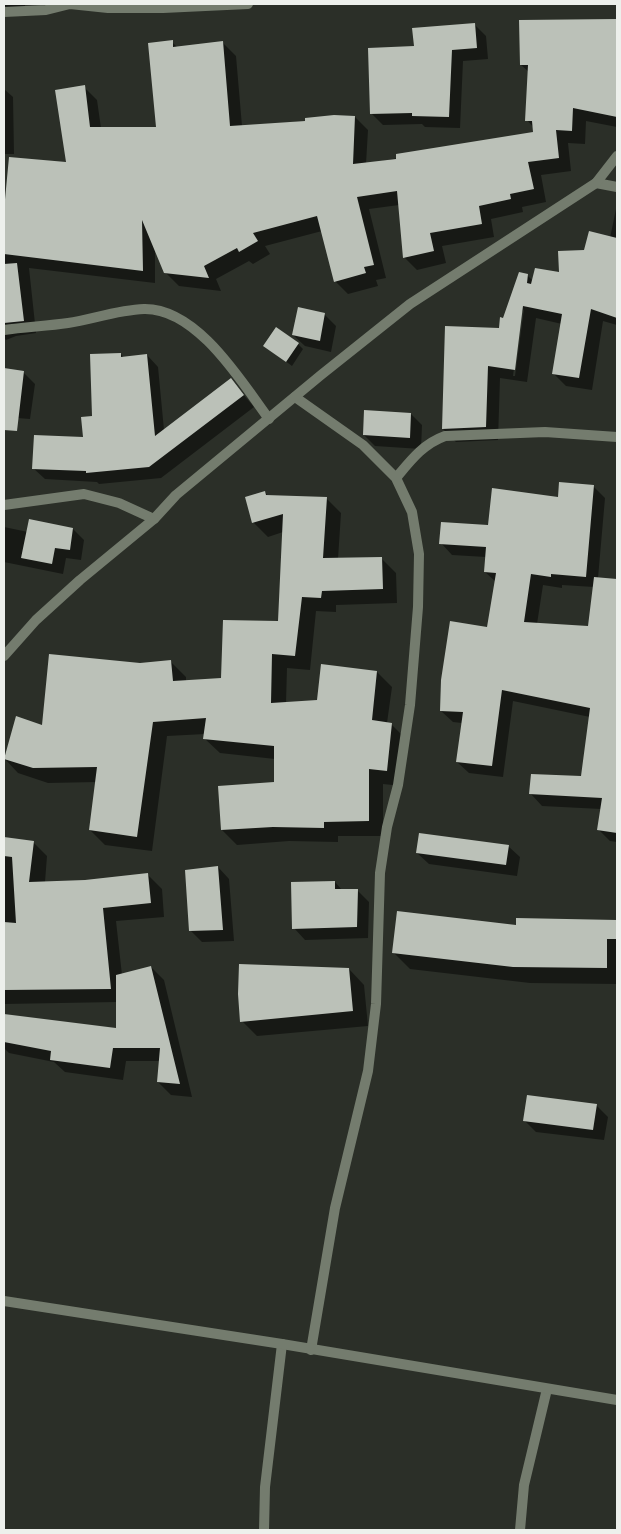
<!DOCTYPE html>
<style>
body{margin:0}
#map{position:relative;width:621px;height:1534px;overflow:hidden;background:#2b2f28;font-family:"Noto Sans",sans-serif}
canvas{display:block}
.frame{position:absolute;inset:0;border:5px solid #edf0ec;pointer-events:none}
</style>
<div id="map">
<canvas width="621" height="1534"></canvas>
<div class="frame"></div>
</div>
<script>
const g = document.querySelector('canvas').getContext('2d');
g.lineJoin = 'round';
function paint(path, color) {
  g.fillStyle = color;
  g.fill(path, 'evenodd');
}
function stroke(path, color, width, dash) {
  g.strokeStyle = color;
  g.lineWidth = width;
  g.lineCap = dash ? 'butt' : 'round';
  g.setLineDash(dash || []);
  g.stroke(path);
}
paint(new Path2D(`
 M 4,4 L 25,4 L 25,9 L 4,8 Z
 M 617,20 L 617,127 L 586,121 L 585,144 L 568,143 L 571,171 L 541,175 L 546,202 L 522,207 L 523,212 L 491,219 L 494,237 L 442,246 L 446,263 L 417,270 L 404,257 L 399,205 L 369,209 L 386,278 L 376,280 L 378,286 L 348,294 L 335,281 L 322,231 L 265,246 L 270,254 L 253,264 L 249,261 L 216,279 L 221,291 L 179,286 L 165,272 L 155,247 L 155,283 L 29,268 L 36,333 L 16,336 L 6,340 L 4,338 L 4,240 L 10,159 L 68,163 L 84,87 L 97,100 L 101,128 L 158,128 L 172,42 L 178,48 L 223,43 L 236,56 L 242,126 L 355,117 L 368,130 L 366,164 L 534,133 L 534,128 L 527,120 L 529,72 L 521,65 L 521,22 Z
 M 474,24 L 486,36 L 488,59 L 463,61 L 460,128 L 425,127 L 422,124 L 383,125 L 371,113 L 415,47 Z
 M 4,89 L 13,97 L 14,154 L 4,154 Z
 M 616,209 L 617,325 L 603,321 L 592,390 L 566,386 L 553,373 L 562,324 L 536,318 L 527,382 L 500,378 L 498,440 L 456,442 L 443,429 L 500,329 L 527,275 L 533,281 L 560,274 L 585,252 L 610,238 ZM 524,309 L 515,376 L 513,376 L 521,314 Z
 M 299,309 L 325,315 L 336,326 L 331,352 L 305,346 L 293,335 Z
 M 298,344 L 303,349 L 292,366 L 264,345 Z
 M 121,354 L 124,358 L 147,355 L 158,367 L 164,430 L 231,380 L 254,407 L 161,478 L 99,484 L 97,482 L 45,479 L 33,468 L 84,438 Z
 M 4,370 L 23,372 L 35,384 L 30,419 L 4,417 Z
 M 411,414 L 422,425 L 421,449 L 375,446 L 364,435 Z
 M 593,486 L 605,498 L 598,578 L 617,581 L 617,842 L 610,841 L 599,830 L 601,809 L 542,806 L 531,794 L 582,777 L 590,717 L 513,701 L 503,777 L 469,773 L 457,762 L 462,723 L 453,722 L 441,711 L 488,628 L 496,582 L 485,572 L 486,557 L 452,555 L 441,543 ZM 543,585 L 562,588 L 562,585 L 594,587 L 589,628 L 537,624 Z
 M 265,492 L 268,496 L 326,498 L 341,513 L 338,559 L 381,558 L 396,573 L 397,603 L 336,605 L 336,612 L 316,611 L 310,670 L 287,668 L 286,703 L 318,701 L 377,672 L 392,687 L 387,723 L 391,724 L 406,739 L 402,786 L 383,784 L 383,836 L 338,836 L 338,842 L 289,841 L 237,845 L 222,830 L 275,783 L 275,759 L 220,753 L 205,739 L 205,734 L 167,736 L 152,851 L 105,845 L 90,830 L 97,782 L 48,783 L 18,773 L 4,758 L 17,718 L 43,726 L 140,664 L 171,662 L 186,677 L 186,681 L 223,679 L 280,622 L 283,532 L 268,537 L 253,522 Z
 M 4,527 L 28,532 L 73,529 L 84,540 L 81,560 L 66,558 L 63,574 L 4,562 Z
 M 4,839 L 33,842 L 47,856 L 45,882 L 86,881 L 148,875 L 162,889 L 164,917 L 116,921 L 122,975 L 151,967 L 164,980 L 192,1097 L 171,1095 L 158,1082 L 160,1061 L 126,1061 L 123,1080 L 65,1072 L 54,1062 L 9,1053 L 4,1048 L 4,1016 L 118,1030 L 117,1002 L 4,1004 Z
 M 508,846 L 520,857 L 517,876 L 429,864 L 417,853 Z
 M 218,867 L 229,879 L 234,941 L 202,942 L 190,930 Z
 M 335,882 L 342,890 L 358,891 L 369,902 L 368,938 L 305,940 L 294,928 Z
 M 518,919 L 617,921 L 617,984 L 530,983 L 410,969 L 393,952 L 518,926 Z
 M 349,969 L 364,985 L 368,1026 L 257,1036 L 242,1021 Z
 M 596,1105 L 608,1117 L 604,1140 L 536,1132 L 524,1120 Z`), '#0007');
paint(new Path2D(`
 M 617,19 L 617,117 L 573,108 L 572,131 L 556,130 L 559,158 L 528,162 L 534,189 L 510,194 L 511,199 L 479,206 L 482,224 L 430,233 L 434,251 L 403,258 L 397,191 L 357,197 L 374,265 L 364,267 L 366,273 L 334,282 L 317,216 L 253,233 L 258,241 L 239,252 L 237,248 L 204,266 L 209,278 L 164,273 L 142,220 L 143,271 L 4,254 L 4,210 L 9,157 L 66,162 L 55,90 L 85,85 L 90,127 L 156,127 L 148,43 L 173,40 L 173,47 L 223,41 L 230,126 L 305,121 L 305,118 L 334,115 L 355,116 L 353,164 L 396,159 L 396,154 L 533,132 L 532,121 L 525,121 L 528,65 L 520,65 L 519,20 Z
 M 475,23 L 477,48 L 452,50 L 449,117 L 412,116 L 412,113 L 370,114 L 368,48 L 414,46 L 412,28 Z
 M 589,231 L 617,238 L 617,318 L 591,309 L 579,378 L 552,374 L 562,314 L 523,306 L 515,370 L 488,366 L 486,427 L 442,429 L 445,326 L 499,328 L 500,317 L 503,318 L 519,272 L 528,274 L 527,283 L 531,284 L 535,268 L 559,272 L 558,251 L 584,250 Z
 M 17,263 L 24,321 L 4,323 L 4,264 Z
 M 298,307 L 325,313 L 320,341 L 292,335 Z
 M 276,327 L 299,343 L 286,362 L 263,346 Z
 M 121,353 L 121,357 L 147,354 L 155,436 L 231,378 L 244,395 L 149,467 L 86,473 L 86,471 L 32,469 L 34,435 L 83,437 L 81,417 L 92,416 L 90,354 Z
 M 4,368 L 24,371 L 17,431 L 4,430 Z
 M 364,410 L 411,413 L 410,438 L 363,435 Z
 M 559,482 L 594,485 L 586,577 L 551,574 L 551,577 L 531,574 L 524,622 L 588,626 L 594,577 L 617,579 L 617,833 L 597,830 L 602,798 L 529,794 L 531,774 L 581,776 L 590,708 L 502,690 L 492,766 L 456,762 L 463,712 L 440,711 L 441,680 L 450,621 L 487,627 L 496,573 L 484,572 L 486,547 L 439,544 L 441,522 L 488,525 L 492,488 L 558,497 Z
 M 265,491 L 266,495 L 327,497 L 323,558 L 382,557 L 383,589 L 322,591 L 321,598 L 302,597 L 295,656 L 272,654 L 271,703 L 317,700 L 321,664 L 377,671 L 372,720 L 392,723 L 387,771 L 369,769 L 369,821 L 324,822 L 324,828 L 273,827 L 221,830 L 218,786 L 274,782 L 274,746 L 203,739 L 206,718 L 153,722 L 137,837 L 89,830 L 97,767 L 33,768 L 4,759 L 16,716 L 42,725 L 49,654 L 140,663 L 171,660 L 173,681 L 221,678 L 223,620 L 278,621 L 283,514 L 252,523 L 245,497 Z
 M 29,519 L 73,528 L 70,550 L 55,548 L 52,564 L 21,558 Z
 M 419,833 L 509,845 L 506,865 L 416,853 Z
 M 4,837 L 34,841 L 29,882 L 85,880 L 148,873 L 151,903 L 103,908 L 111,989 L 4,990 L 4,922 L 16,923 L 12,857 L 4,856 Z
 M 218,866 L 223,930 L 189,931 L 185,870 Z
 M 335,881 L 335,889 L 358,889 L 357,927 L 292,929 L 291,882 Z
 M 397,911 L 516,925 L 516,918 L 617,920 L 617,939 L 607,939 L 607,968 L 513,967 L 392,953 Z
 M 239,964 L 349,968 L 353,1011 L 240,1022 L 238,994 Z
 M 151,966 L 180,1084 L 157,1082 L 160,1048 L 113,1048 L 110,1068 L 50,1060 L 51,1051 L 4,1042 L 4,1014 L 116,1028 L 116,975 Z
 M 527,1095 L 597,1104 L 593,1130 L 523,1121 Z`), '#bbc1b8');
stroke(new Path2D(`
 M 4,12 L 46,10 L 70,4 L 108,8 L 163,8 L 248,4
 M 596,183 L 617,187
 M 4,330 C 25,327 47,326 68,323 C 93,319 118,310 144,309 C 197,308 241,381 269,419
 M 295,397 L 363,445 L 396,478 L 412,512 L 419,554 L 418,607 L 410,705 L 398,785 L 387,827 L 380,873 L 376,1004 L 368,1071 L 335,1208 L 311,1350
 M 396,478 C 411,460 423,444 445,436 L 545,432 L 617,437
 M 4,505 L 84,494 L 119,503 L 154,519
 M 264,1530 L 265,1487 L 282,1344
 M 520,1530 L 524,1485 L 547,1389`), '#747c6e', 10);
stroke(new Path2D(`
 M 4,656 L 36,620 L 80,580 L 154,519 L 176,495 L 321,375 L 410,304 L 596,183 L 617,156
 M 4,1301 L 282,1344 L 617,1400`), '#747c6e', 10);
</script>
